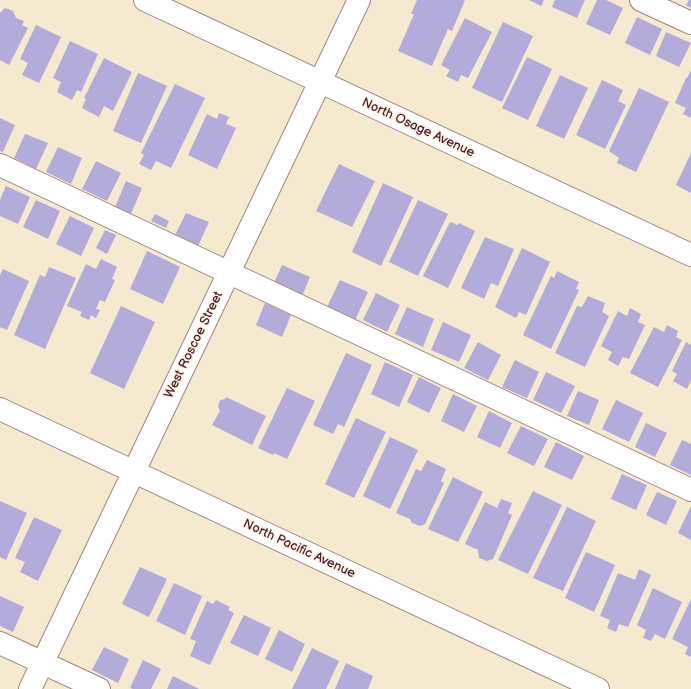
<!DOCTYPE html>
<style>
body{margin:0}
canvas{display:block;background:#f5e9d0}
</style>
<canvas width="691" height="689"></canvas>
<script>
const g = document.querySelector('canvas').getContext('2d');
g.lineJoin = 'round';
function paint(path, color) {
  g.fillStyle = color;
  g.fill(path, 'evenodd');
}
function stroke(path, color, width, dash) {
  g.strokeStyle = color;
  g.lineWidth = width;
  g.lineCap = dash ? 'butt' : 'round';
  g.setLineDash(dash || []);
  g.stroke(path);
}
function label(font, color, halo, rows, align = 'center') {
  g.font = font + ' "Balsamiq Sans",sans-serif';
  g.lineWidth = 3.5;
  g.setLineDash([]);
  g.textBaseline = 'middle';
  g.strokeStyle = halo;
  g.fillStyle = color;
  for (const [text, x, y, turn = 0] of rows) {
    g.save();
    g.translate(x, y);
    g.rotate((+turn || 0) * Math.PI / 180);
    g.textAlign = isNaN(turn) ? turn : align;
    if (halo) g.strokeText(text, 0, 0);
    g.fillText(text, 0, 0);
    g.restore();
  }
}
paint(new Path2D(`
 M 417,0 L 465,0 L 452,31 L 448,29 L 432,66 L 398,51 L 414,14 L 411,14 Z
 M 529,0 L 544,0 L 541,6 Z
 M 555,0 L 585,0 L 577,18 L 552,7 Z
 M 597,0 L 606,0 L 623,8 L 610,35 L 586,24 Z
 M 689,0 L 691,0 L 691,8 L 686,5 Z
 M 5,8 L 13,11 L 16,18 L 24,21 L 22,25 L 28,28 L 9,65 L 0,60 L 0,13 Z
 M 637,17 L 662,29 L 650,55 L 625,43 Z
 M 465,18 L 492,32 L 468,78 L 461,75 L 458,82 L 446,76 L 450,70 L 441,65 Z
 M 503,22 L 533,36 L 502,102 L 472,88 Z
 M 36,25 L 61,37 L 39,83 L 22,75 L 28,63 L 20,59 Z
 M 666,32 L 691,43 L 679,67 L 656,56 Z
 M 70,41 L 98,54 L 81,92 L 77,90 L 72,100 L 57,92 L 61,82 L 53,78 Z
 M 527,57 L 552,69 L 528,120 L 502,108 Z
 M 104,58 L 132,72 L 113,111 L 104,106 L 99,117 L 82,108 L 86,99 L 84,98 Z
 M 691,70 L 691,118 L 683,114 L 686,108 L 675,103 L 686,78 L 687,78 Z
 M 138,73 L 167,86 L 141,143 L 113,131 Z
 M 560,75 L 588,88 L 564,139 L 536,126 Z
 M 602,80 L 623,90 L 618,101 L 626,105 L 605,149 L 576,135 Z
 M 175,84 L 205,98 L 171,168 L 156,161 L 151,170 L 139,164 L 144,155 L 141,153 Z
 M 639,88 L 669,102 L 636,172 L 617,163 L 619,158 L 609,151 Z
 M 219,113 L 229,117 L 226,124 L 236,128 L 217,169 L 188,155 L 207,114 L 217,119 Z
 M 0,118 L 15,125 L 3,152 L 0,151 Z
 M 25,134 L 48,143 L 36,169 L 14,158 Z
 M 58,147 L 82,158 L 71,184 L 46,172 Z
 M 691,153 L 691,193 L 676,185 Z
 M 96,161 L 121,173 L 107,201 L 82,189 Z
 M 339,164 L 375,181 L 352,227 L 316,211 Z
 M 126,181 L 142,188 L 131,214 L 115,207 Z
 M 383,183 L 413,197 L 381,266 L 352,252 Z
 M 6,186 L 30,197 L 18,224 L 0,216 L 0,200 Z
 M 36,200 L 60,211 L 48,239 L 23,227 Z
 M 418,200 L 448,214 L 418,276 L 389,262 Z
 M 186,213 L 209,222 L 198,246 L 175,235 Z
 M 155,214 L 169,221 L 166,228 L 151,221 Z
 M 70,216 L 94,228 L 81,256 L 56,244 Z
 M 450,222 L 458,225 L 459,223 L 475,231 L 448,288 L 423,276 Z
 M 105,230 L 116,235 L 107,254 L 96,248 Z
 M 485,237 L 514,249 L 498,286 L 491,283 L 484,299 L 461,288 Z
 M 522,248 L 550,262 L 526,315 L 519,312 L 516,318 L 495,307 Z
 M 147,251 L 180,267 L 163,304 L 130,289 Z
 M 101,259 L 117,267 L 112,279 L 115,280 L 105,302 L 100,300 L 96,309 L 100,310 L 96,318 L 91,315 L 89,320 L 80,316 L 82,312 L 67,306 L 86,264 L 96,269 Z
 M 282,265 L 310,277 L 302,296 L 274,283 Z
 M 49,267 L 76,278 L 45,349 L 14,335 L 40,275 L 45,277 Z
 M 3,269 L 29,281 L 7,330 L 0,327 L 0,275 Z
 M 557,271 L 579,282 L 576,289 L 579,290 L 551,349 L 523,335 L 551,276 L 554,278 Z
 M 340,280 L 368,292 L 355,320 L 327,307 Z
 M 376,293 L 400,305 L 387,332 L 363,320 Z
 M 588,296 L 605,303 L 602,312 L 609,316 L 585,367 L 555,353 L 577,306 L 582,307 Z
 M 265,303 L 291,315 L 282,337 L 256,325 Z
 M 121,306 L 155,322 L 124,389 L 90,373 Z
 M 407,307 L 434,319 L 423,347 L 395,334 Z
 M 630,308 L 641,314 L 638,322 L 645,325 L 629,359 L 623,357 L 618,366 L 608,360 L 612,352 L 601,346 L 618,311 L 627,316 Z
 M 443,322 L 471,335 L 459,362 L 431,350 Z
 M 667,325 L 678,331 L 676,337 L 682,340 L 658,387 L 630,373 L 654,327 L 664,332 Z
 M 478,342 L 501,355 L 488,380 L 464,368 Z
 M 686,342 L 691,345 L 691,380 L 687,389 L 673,381 L 677,374 L 672,371 Z
 M 346,353 L 372,365 L 344,427 L 338,424 L 333,434 L 313,425 Z
 M 515,360 L 539,372 L 527,398 L 502,387 Z
 M 385,362 L 413,375 L 399,407 L 371,394 Z
 M 546,372 L 575,386 L 561,413 L 533,400 Z
 M 419,377 L 441,388 L 429,413 L 407,402 Z
 M 287,388 L 315,401 L 287,459 L 274,453 L 273,455 L 258,448 Z
 M 578,391 L 599,400 L 589,425 L 567,416 Z
 M 453,394 L 477,406 L 464,432 L 441,421 Z
 M 226,397 L 266,416 L 252,445 L 212,425 L 220,411 L 218,406 L 220,400 L 225,399 Z
 M 616,400 L 643,413 L 629,442 L 602,429 Z
 M 489,411 L 512,423 L 500,448 L 477,437 Z
 M 356,418 L 386,432 L 354,498 L 325,484 Z
 M 646,423 L 667,433 L 655,457 L 635,447 Z
 M 521,426 L 548,439 L 534,466 L 507,453 Z
 M 390,437 L 418,450 L 390,509 L 363,496 Z
 M 682,440 L 691,444 L 691,475 L 670,465 Z
 M 556,442 L 584,456 L 572,480 L 544,467 Z
 M 427,460 L 446,469 L 441,481 L 444,483 L 425,524 L 420,526 L 412,523 L 410,519 L 396,513 L 416,469 L 421,471 Z
 M 622,474 L 647,485 L 636,510 L 611,499 Z
 M 453,477 L 483,492 L 458,542 L 428,529 Z
 M 533,491 L 562,505 L 528,574 L 498,560 Z
 M 657,492 L 677,501 L 666,525 L 646,515 Z
 M 501,499 L 512,503 L 508,513 L 512,515 L 493,559 L 487,561 L 479,558 L 478,550 L 465,544 L 485,502 L 497,508 Z
 M 0,501 L 27,513 L 6,560 L 0,557 Z
 M 691,506 L 691,540 L 678,533 Z
 M 567,507 L 596,521 L 563,591 L 533,578 Z
 M 34,517 L 62,530 L 38,581 L 20,572 L 25,562 L 15,558 Z
 M 586,552 L 615,565 L 594,612 L 565,598 Z
 M 140,567 L 167,579 L 149,617 L 122,604 Z
 M 639,569 L 651,575 L 628,627 L 619,624 L 616,632 L 607,628 L 610,620 L 600,616 L 618,573 L 635,580 Z
 M 174,583 L 202,596 L 185,635 L 156,621 Z
 M 653,588 L 682,602 L 665,639 L 655,634 L 651,641 L 643,638 L 646,630 L 637,625 Z
 M 0,596 L 24,607 L 13,632 L 0,626 Z
 M 691,599 L 691,657 L 685,654 L 688,647 L 672,639 Z
 M 216,600 L 230,607 L 228,610 L 234,613 L 210,665 L 190,656 L 196,641 L 190,639 L 207,601 L 213,604 Z
 M 244,615 L 271,628 L 258,656 L 230,643 Z
 M 279,630 L 305,644 L 292,672 L 265,659 Z
 M 104,647 L 129,659 L 118,683 L 92,670 Z
 M 312,648 L 339,661 L 326,689 L 292,689 Z
 M 143,660 L 161,669 L 151,689 L 133,689 L 130,688 Z
 M 346,663 L 373,676 L 368,689 L 335,689 Z
 M 173,676 L 199,689 L 167,689 Z`), '#b3abd9');
const minor = new Path2D(`
 M 145,0 L 691,255
 M 641,0 L 691,23
 M 0,165 L 691,490
 M 0,409 L 598,689
 M 0,643 L 99,689
 M 30,689 L 359,0`);
stroke(minor, '#a0847e', 24);
stroke(minor, '#fff', 22);
label('13px', '#4a1f2b', '#fcf5e5', [
 ["North Osage Avenue",418,128,25],
 ["West Roscoe Street",194,345,-64],
 ["North Pacific Avenue",299,549,25]
]);
</script>
